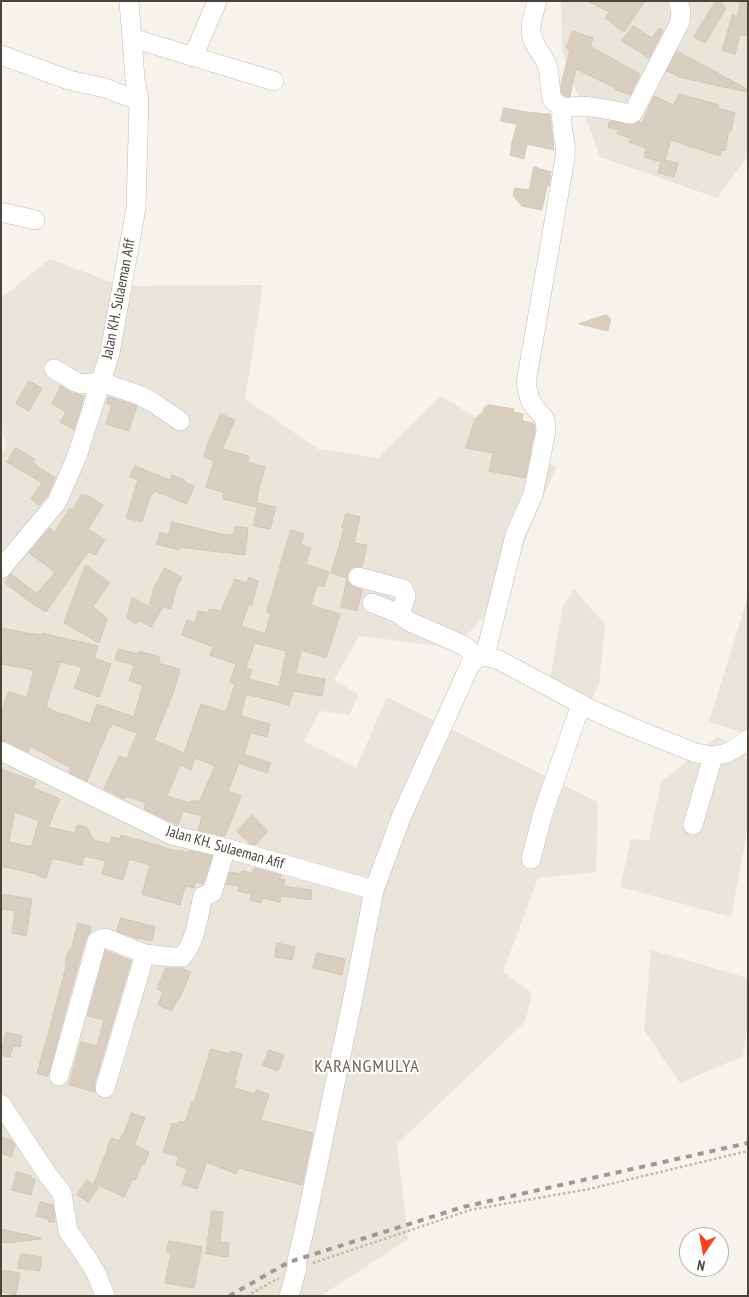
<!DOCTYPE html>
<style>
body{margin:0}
#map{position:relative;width:749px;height:1297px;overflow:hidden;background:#f6f3ec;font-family:"PT Sans Narrow",sans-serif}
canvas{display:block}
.frame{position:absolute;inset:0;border:2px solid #4b4439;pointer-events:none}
.north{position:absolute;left:679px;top:1227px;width:50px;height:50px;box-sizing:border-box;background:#fff;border:1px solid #b7b4b0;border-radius:50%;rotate:192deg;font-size:14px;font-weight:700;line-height:20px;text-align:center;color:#4b4439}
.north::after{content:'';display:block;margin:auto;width:18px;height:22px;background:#fc3f1d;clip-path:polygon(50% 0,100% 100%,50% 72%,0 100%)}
</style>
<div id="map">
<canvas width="749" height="1297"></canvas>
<div class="frame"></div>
<div class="north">N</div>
</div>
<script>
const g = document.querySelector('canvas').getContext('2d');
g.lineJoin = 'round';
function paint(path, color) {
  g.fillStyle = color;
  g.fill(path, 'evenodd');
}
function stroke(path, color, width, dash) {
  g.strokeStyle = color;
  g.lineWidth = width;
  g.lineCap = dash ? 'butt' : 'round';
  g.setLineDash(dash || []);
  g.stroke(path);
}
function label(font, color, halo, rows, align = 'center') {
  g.font = font + ' "PT Sans Narrow",sans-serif';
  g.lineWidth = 4;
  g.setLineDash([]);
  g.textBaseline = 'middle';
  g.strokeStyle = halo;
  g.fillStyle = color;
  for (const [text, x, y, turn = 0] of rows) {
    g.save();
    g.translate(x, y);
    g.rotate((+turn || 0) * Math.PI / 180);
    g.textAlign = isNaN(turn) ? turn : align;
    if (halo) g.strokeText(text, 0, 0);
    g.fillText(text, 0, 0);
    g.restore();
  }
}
paint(new Path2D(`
 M 561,1 L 748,1 L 748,156 L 717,198 L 600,157 L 562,50 Z
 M 50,259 L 122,286 L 263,285 L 245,399 L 318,449 L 378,458 L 441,396 L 556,467 L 501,598 L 455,648 L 359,636 L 334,680 L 358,694 L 350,715 L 320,711 L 304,741 L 356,768 L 387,697 L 598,802 L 596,872 L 538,878 L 503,972 L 532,993 L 525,1022 L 397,1144 L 408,1239 L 321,1296 L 1,1296 L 1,455 L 6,447 L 1,424 L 1,298 Z
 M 574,589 L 605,624 L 599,684 L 586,713 L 547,697 L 563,606 Z
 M 748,596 L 748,734 L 709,722 Z
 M 717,737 L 748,750 L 748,827 L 731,917 L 620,887 L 631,839 L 649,840 L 661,782 Z
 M 651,950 L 748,978 L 748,1024 L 743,1056 L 680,1083 L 644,1030 Z`), '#eae5da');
const building = new Path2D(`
 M 587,1 L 645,1 L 624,32 L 605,18 L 609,12 Z
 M 716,1 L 720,1 L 726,8 L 705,43 L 694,37 Z
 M 741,1 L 748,1 L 748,36 L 740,35 L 735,54 L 722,50 L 733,14 L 737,18 Z
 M 633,26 L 652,38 L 659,28 L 663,30 L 649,58 L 622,41 Z
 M 573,31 L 593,38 L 590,46 L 640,74 L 630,95 L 623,92 L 621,92 L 611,86 L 576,69 L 570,96 L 567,97 L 562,94 L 561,84 L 570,50 L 566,48 Z
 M 677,51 L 747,89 L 746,92 L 679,77 L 672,73 L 667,71 Z
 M 680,94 L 719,105 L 718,108 L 735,113 L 731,131 L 729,130 L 725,151 L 721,150 L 720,156 L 671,140 L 665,160 L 678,163 L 674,177 L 658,173 L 661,162 L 644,157 L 646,148 L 629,142 L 631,138 L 617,134 L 618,130 L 608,127 L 610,121 L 628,125 L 634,125 L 639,122 L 642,123 L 654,96 L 673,105 Z
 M 504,108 L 532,113 L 533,112 L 542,114 L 550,114 L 551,125 L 554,150 L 527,144 L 524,159 L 510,155 L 512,146 L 511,146 L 517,124 L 501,121 Z
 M 534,167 L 551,172 L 549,186 L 547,186 L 542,210 L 522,206 L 513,196 L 515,188 L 529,190 Z
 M 606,315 L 611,319 L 608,331 L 579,324 Z
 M 29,381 L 42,388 L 29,411 L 16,404 Z
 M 61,386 L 72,393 L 84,396 L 74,430 L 60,422 L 66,412 L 52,404 Z
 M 109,397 L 137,406 L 129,431 L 106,424 L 112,405 L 107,403 Z
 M 489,405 L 514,409 L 513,412 L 523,414 L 522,420 L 534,424 L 535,430 L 525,478 L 489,471 L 493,453 L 466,448 L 475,419 L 484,411 L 484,408 Z
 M 221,414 L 235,420 L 222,449 L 249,456 L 248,462 L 265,467 L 261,482 L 260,482 L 256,507 L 223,499 L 224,493 L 206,487 L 214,461 L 204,457 L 208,443 Z
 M 16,448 L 35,459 L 33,463 L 55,478 L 47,496 L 39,505 L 31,499 L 42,483 L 7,462 Z
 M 135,466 L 170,480 L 172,475 L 185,480 L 184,482 L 194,486 L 187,504 L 155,491 L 153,494 L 151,493 L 142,522 L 126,518 L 138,480 L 130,477 Z
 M 82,494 L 86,496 L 87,495 L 103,505 L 88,529 L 105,540 L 95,555 L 88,552 L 46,612 L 34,605 L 5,583 L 11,574 L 37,594 L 55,572 L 29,553 L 50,528 L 54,533 L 70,508 L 72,510 Z
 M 258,503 L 276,507 L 270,529 L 254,526 Z
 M 346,514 L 360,517 L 354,543 L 367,545 L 362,567 L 356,566 L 350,569 L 347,574 L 347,578 L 331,573 L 344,529 L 342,528 Z
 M 172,522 L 225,535 L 225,534 L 234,535 L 235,526 L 248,528 L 245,555 L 179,547 L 179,550 L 157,544 L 160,532 L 168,535 Z
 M 291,530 L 304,534 L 301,545 L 311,548 L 306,564 L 329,572 L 324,587 L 317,585 L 311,605 L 340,614 L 326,658 L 301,650 L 296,674 L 325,679 L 322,696 L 293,691 L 289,705 L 246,694 L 241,716 L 270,724 L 267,737 L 251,733 L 244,754 L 271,763 L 267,773 L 239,763 L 228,791 L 241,796 L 225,836 L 198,830 L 202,816 L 183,811 L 178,825 L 144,809 L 146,803 L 126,796 L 125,799 L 104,789 L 119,756 L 127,759 L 137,733 L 112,724 L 110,728 L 109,728 L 87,781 L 69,772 L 71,768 L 30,746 L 28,752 L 6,741 L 1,740 L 1,715 L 8,692 L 27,697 L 34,670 L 1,664 L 1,628 L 27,633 L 41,635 L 42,633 L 98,646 L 94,658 L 111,664 L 99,697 L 74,688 L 82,667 L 60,662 L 54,682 L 53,682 L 46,707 L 52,709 L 51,710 L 90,723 L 97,704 L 134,717 L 143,685 L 129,681 L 134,665 L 115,660 L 118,649 L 138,654 L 139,651 L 160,657 L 158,663 L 180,669 L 174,691 L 154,740 L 184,753 L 201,704 L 226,712 L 235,684 L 230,682 L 236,664 L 210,655 L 213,647 L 182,635 L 187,620 L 195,623 L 198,611 L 208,613 L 209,609 L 221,611 L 235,579 L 246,583 L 249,577 L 258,581 L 252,605 L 249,604 L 241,626 L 265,634 L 271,613 L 267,612 ZM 255,643 L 286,651 L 279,687 L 248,679 L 252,670 L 246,668 ZM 195,758 L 215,766 L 199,802 L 191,800 L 190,803 L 167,796 L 180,765 L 191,770 Z
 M 86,565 L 110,583 L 93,606 L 107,619 L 99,643 L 64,623 Z
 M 165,568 L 182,578 L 177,586 L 171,609 L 163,607 L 151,627 L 138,620 L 136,624 L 127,618 L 132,597 L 149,607 L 154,588 Z
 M 347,580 L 350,585 L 362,590 L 357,611 L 341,607 Z
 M 1,769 L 36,782 L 33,788 L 60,799 L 48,827 L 75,833 L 77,825 L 86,827 L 94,840 L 110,844 L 112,837 L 120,839 L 121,835 L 180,852 L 180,850 L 188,853 L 189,851 L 212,856 L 203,884 L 196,882 L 194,888 L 185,886 L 180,905 L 142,894 L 150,865 L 129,859 L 123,880 L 102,874 L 106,861 L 84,856 L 82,865 L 52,858 L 46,878 L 36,875 L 36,874 L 1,866 ZM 15,812 L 39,821 L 31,847 L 9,842 Z
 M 252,815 L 268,831 L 256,845 L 249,843 L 237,831 Z
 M 255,868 L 281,875 L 280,879 L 285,880 L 283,886 L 312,890 L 311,900 L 281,896 L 280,902 L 262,898 L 261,903 L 250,900 L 251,894 L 238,891 L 239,886 L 226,884 L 230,872 L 241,874 L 242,871 L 252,873 Z
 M 1,894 L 32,899 L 26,936 L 12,933 L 15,911 L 1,909 Z
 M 121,918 L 155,927 L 152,941 L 139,938 L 139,939 L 117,931 Z
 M 78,923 L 91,927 L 90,933 L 86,938 L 69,997 L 48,1076 L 37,1073 L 47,1038 L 67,963 L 65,963 L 69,949 L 71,949 Z
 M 277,943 L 295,947 L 292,960 L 275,957 Z
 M 106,951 L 131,961 L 94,1085 L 95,1092 L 69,1085 L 81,1042 L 97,1046 L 104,1020 L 88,1016 Z
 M 317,953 L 345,959 L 342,975 L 313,968 Z
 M 166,968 L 181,968 L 191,972 L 179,999 L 178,998 L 172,1011 L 158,1005 L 163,992 L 157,989 Z
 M 6,1032 L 22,1036 L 20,1047 L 13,1046 L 10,1057 L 1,1055 Z
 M 211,1049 L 229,1054 L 230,1051 L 242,1054 L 235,1079 L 236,1080 L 234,1088 L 255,1094 L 256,1090 L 269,1094 L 261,1120 L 313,1133 L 302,1185 L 238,1168 L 236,1174 L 207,1162 L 197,1189 L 182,1184 L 187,1169 L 176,1165 L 179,1157 L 163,1152 L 172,1123 L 177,1125 L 179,1121 L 185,1123 L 192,1102 L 194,1102 Z
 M 269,1050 L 284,1055 L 278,1071 L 263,1065 Z
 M 132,1113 L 145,1118 L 134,1145 L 149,1152 L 144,1165 L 142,1164 L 135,1180 L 133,1179 L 124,1197 L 94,1183 L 108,1148 L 107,1148 L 111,1138 L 119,1141 L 122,1135 L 123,1135 Z
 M 1,1137 L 12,1141 L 15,1146 L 11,1157 L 1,1153 Z
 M 17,1172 L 32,1176 L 31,1178 L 35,1180 L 31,1195 L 12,1190 Z
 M 87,1180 L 98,1187 L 88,1202 L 77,1195 Z
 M 40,1202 L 53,1205 L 55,1222 L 49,1222 L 48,1219 L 37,1216 Z
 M 212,1211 L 223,1212 L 220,1242 L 229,1243 L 228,1257 L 206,1254 Z
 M 1,1229 L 41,1238 L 41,1239 L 7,1243 L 1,1242 Z
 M 169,1241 L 202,1247 L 194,1288 L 165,1283 L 171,1253 L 167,1252 Z
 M 21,1254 L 42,1257 L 40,1271 L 18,1268 Z
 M 1,1270 L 20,1273 L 16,1295 L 1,1292 Z`);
paint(building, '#d8cfc1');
stroke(building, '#d3c7b4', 1);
const minor = new Path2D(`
 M 537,1 C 535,11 530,22 531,32 C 532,46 544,54 548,68 C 550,76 550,94 552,99 C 555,103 560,106 565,109
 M 132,38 L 274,81
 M 1,55 L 69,80 L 105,88 L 139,101
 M 193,57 L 217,1
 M 1,212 L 35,220
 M 54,369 L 76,382 L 82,384 L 101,382 L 139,395 L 154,403 L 180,421
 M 1,569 L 57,502 L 77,456 L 110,353 L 136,208 L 139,101 L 135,79 L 129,1
 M 358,577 L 403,589 L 406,596 L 400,614 L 408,621 L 465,646 L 477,658
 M 372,603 L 400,614
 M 485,656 L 515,535 L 533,495 L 546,431 L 545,419 L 536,409 L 530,400 L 526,383 L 564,164 C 565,158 566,151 565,144 C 564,136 560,120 562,113 C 567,98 618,112 630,114 L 633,113 L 680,22 L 681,11 L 678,1
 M 1,751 L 172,835 L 226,848 L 374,890
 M 693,825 L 713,756
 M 531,859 L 543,813 L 581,704
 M 59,1076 L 97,941 L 105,938 L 145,954
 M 105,1088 L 145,954 L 172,957 L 182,957 C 196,941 198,916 203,896 L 212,893 L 226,848
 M 1,1104 L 47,1174 L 62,1193 L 68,1231 L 87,1258 L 97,1275 L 105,1296
 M 289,1296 L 297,1268 L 297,1260 L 304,1231 L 355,988 L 374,890 L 402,815 L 470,665 C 481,653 484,656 499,660 L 592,710 L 633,728 L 696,753 L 713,756 L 727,753 L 744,743 L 748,739`);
stroke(minor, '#c2bbae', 20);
stroke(new Path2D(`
 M 313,1263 L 470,1210 L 589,1189 L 748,1151
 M 247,1296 L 279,1278`), '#c4b79f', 2.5, [2.5, 2.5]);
stroke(minor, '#fff', 19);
stroke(new Path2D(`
 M 229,1296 L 289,1262 L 463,1207 L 748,1143`), '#9a9a9a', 4, [6, 6]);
label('15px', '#4b4439', '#fff', [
 ["Jalan KH. Sulaeman Afif",119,299,-79],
 ["Jalan KH. Sulaeman Afif",225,848,16]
]);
g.letterSpacing = '1px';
label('18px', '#6e6250', '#fff', [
 ["KARANGMULYA",367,1067]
]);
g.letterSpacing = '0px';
</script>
